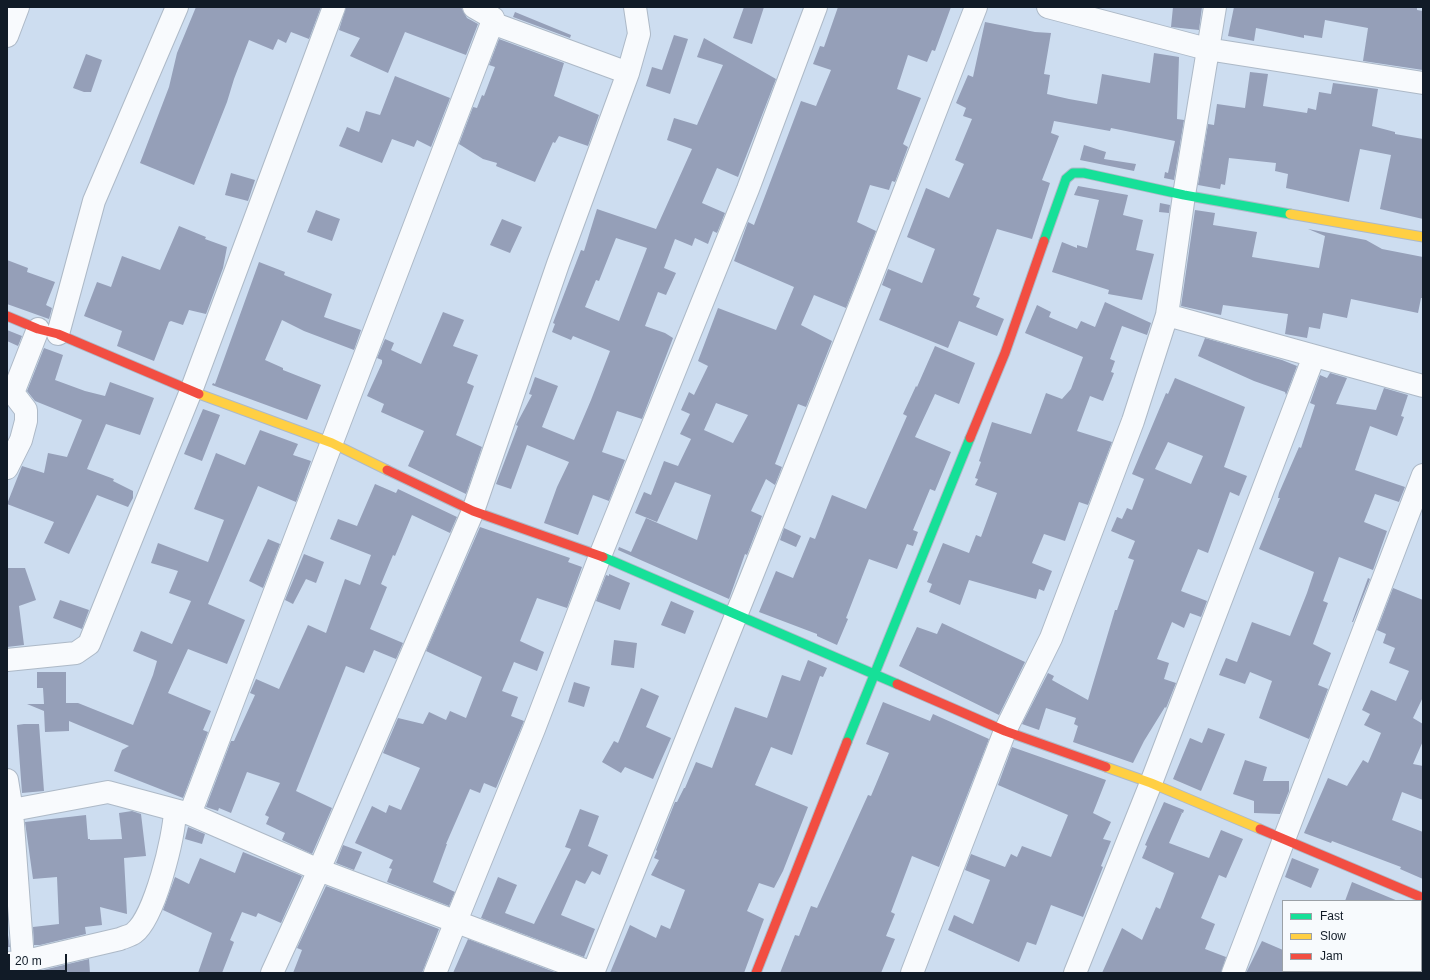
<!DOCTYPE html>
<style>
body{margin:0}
#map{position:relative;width:1430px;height:980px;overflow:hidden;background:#cdddf0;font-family:Helvetica,sans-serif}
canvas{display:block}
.frame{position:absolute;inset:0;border:8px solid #111b27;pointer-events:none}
.legend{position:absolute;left:1282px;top:900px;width:140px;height:72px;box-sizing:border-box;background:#f7fafd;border:1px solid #9ba1a7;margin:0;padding:5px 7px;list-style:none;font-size:12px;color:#111b27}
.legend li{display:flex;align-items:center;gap:8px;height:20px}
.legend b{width:20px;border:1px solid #9ba1a7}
.scale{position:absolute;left:8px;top:954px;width:59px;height:18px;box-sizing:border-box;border:2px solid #111b27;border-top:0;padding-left:5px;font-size:12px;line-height:14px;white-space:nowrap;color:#111b27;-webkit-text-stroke:3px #f7fafd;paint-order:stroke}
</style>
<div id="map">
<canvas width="1430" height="980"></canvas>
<div class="frame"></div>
<ul class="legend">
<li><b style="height:5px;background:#16e098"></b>Fast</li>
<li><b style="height:5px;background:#ffcf43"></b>Slow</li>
<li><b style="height:5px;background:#f24e42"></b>Jam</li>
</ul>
<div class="scale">20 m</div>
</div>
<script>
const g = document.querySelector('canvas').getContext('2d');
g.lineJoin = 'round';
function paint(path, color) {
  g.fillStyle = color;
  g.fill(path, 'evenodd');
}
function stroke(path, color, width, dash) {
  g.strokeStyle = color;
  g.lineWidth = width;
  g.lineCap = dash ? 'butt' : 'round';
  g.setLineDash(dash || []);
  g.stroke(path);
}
paint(new Path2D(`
 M 196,7 L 321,7 L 309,39 L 291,32 L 286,43 L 278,39 L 273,50 L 249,40 L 234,79 L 227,102 L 194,185 L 140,163 L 169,87 L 177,53 Z
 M 346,7 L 461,7 L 467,18 L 478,24 L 466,55 L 405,32 L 388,73 L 350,56 L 360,38 L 339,30 Z
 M 744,7 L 764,7 L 752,44 L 733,38 Z
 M 838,7 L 951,7 L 935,51 L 932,50 L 927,62 L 908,55 L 897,89 L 921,98 L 903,144 L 908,147 L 895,182 L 892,181 L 889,190 L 870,185 L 857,222 L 876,231 L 846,308 L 814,295 L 801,325 L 832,341 L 806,407 L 798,404 L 775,464 L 782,467 L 775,485 L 766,479 L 751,511 L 762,516 L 747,555 L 745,554 L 729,599 L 618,550 L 619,547 L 631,552 L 646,518 L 697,540 L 711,495 L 675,482 L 657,522 L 635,513 L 644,492 L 651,495 L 664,461 L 678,466 L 691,439 L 680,434 L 690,414 L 681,410 L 689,392 L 694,395 L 708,366 L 698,361 L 718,308 L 776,330 L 794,287 L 734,261 L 748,222 L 754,225 L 801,101 L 816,106 L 831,70 L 813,64 L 820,46 L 824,47 ZM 716,403 L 748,415 L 733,443 L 704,430 Z
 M 1173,7 L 1202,7 L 1199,30 L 1171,27 Z
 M 1234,7 L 1417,7 L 1417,10 L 1423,11 L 1423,70 L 1363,61 L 1368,28 L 1325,20 L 1322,38 L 1304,35 L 1304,38 L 1256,28 L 1254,41 L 1228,36 Z
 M 515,12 L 571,35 L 570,38 L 513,17 Z
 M 985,22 L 1035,32 L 1051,33 L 1044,74 L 1050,75 L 1047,94 L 1069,99 L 1097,104 L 1102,74 L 1150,83 L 1154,53 L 1179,57 L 1177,119 L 1184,120 L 1174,180 L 1164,178 L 1165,172 L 1168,173 L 1175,141 L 1111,128 L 1110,131 L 1054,121 L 1051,133 L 1059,136 L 1042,180 L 1050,183 L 1032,239 L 997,229 L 973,295 L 980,298 L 976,307 L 1004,319 L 997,336 L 959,321 L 948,348 L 879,320 L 891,289 L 882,285 L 888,269 L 922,283 L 935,249 L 907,237 L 926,188 L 949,198 L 964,164 L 955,160 L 972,119 L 963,116 L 966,108 L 956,103 L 968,75 L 973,77 Z
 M 674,35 L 688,39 L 670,94 L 646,86 L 652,67 L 662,70 Z
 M 704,38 L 776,79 L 738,177 L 717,168 L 702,203 L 725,213 L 717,233 L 713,231 L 708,244 L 695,238 L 692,246 L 675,239 L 664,268 L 676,273 L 666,295 L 658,292 L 645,326 L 665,333 L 673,338 L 642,419 L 617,411 L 602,452 L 625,460 L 609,501 L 593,495 L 578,535 L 544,523 L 557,487 L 569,462 L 527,445 L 511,489 L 496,484 L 518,426 L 516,425 L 532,395 L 529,394 L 535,377 L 558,386 L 542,427 L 574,440 L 591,400 L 610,351 L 573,336 L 571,340 L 552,332 L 555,324 L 553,323 L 581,250 L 584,251 L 597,209 L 656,229 L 692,149 L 667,140 L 674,118 L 697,125 L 723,65 L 697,57 ZM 616,238 L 647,248 L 619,321 L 585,307 L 596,280 L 599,281 Z
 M 499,39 L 564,63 L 554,96 L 599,115 L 588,146 L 559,136 L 555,143 L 553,142 L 535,182 L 496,166 L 497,163 L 483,159 L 459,144 L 473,107 L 477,108 L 482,95 L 484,96 L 495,67 L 489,65 Z
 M 86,54 L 102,60 L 91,92 L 84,92 L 73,88 Z
 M 1250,72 L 1268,74 L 1263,106 L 1307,113 L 1308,108 L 1316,110 L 1319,92 L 1331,94 L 1333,83 L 1378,89 L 1372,126 L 1395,132 L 1395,134 L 1423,139 L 1423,219 L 1380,209 L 1391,155 L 1360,149 L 1349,202 L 1286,188 L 1288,174 L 1275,171 L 1276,163 L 1229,158 L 1225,185 L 1221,184 L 1220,189 L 1198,185 L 1208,124 L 1214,125 L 1217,104 L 1245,108 Z
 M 395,76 L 450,98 L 431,147 L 417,140 L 414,147 L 392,139 L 382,163 L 339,146 L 347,127 L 359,132 L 366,111 L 380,115 Z
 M 1084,145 L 1106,152 L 1104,159 L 1136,164 L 1134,171 L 1080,160 Z
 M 231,173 L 255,180 L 248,201 L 225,195 Z
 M 1078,186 L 1128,195 L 1123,215 L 1143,220 L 1136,250 L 1154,254 L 1142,300 L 1108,294 L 1109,290 L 1052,272 L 1062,242 L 1077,248 L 1077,245 L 1087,248 L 1099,200 L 1074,195 Z
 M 1160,203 L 1170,205 L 1169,213 L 1159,212 Z
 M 316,210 L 340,219 L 332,241 L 307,232 Z
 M 1195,210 L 1215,213 L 1213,225 L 1257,232 L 1252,257 L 1319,268 L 1325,236 L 1308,229 L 1366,240 L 1382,249 L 1423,257 L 1423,298 L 1421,298 L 1418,313 L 1351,299 L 1347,318 L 1323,313 L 1320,329 L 1309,327 L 1307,338 L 1285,334 L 1288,314 L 1223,305 L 1221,315 L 1181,306 Z
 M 502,219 L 522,227 L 510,253 L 490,245 Z
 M 179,226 L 206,237 L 205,239 L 227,247 L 223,268 L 206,314 L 189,310 L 183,325 L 171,321 L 169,322 L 154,361 L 117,346 L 122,331 L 84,316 L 97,282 L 111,287 L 122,256 L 160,270 Z
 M 7,260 L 28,268 L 27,272 L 55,282 L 46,305 L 52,308 L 49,319 L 7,304 Z
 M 259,262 L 285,272 L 284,275 L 332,294 L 324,317 L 361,330 L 354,350 L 304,331 L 282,320 L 265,360 L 283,368 L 283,370 L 321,385 L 307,420 L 212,385 L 213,383 L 215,384 Z
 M 1105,302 L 1151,323 L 1147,335 L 1122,326 L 1110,359 L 1115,361 L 1111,372 L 1114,373 L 1103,401 L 1090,396 L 1077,431 L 1112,442 L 1088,505 L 1079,502 L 1065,541 L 1044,534 L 1032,563 L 1052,571 L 1044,591 L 1039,589 L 1036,599 L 969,580 L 960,605 L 929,592 L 932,584 L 927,582 L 943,543 L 969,553 L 976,535 L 981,537 L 997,493 L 975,485 L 978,479 L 975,478 L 981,462 L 979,461 L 992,422 L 1031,434 L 1046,393 L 1062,399 L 1071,389 L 1083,357 L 1025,333 L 1037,305 L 1051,312 L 1049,317 L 1077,329 L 1081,321 L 1095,327 Z
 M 443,312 L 464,320 L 453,346 L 478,355 L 467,383 L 474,386 L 456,435 L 482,447 L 466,494 L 408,466 L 424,431 L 381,412 L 384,404 L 367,396 L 382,363 L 382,360 L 377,358 L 385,339 L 394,343 L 391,350 L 421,364 Z
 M 7,330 L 22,336 L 18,346 L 7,341 Z
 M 1205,338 L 1282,360 L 1297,366 L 1286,395 L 1285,392 L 1254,381 L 1198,356 Z
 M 935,346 L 975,363 L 959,404 L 935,394 L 915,437 L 951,452 L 935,491 L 930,489 L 913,530 L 918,532 L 913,546 L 907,544 L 897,569 L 869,559 L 846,618 L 848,619 L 837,645 L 817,636 L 817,634 L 759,612 L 776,571 L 793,578 L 810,537 L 815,539 L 832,495 L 866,509 L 907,416 L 903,414 L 916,386 L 917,387 Z
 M 44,348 L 63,355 L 55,380 L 85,391 L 105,396 L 110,382 L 154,398 L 140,435 L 106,424 L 87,469 L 114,479 L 113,481 L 133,491 L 133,498 L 128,507 L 97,495 L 69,554 L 44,543 L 54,522 L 7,504 L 22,466 L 44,473 L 48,453 L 67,457 L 82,420 L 35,401 L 27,391 Z
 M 1330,373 L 1347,378 L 1336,404 L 1376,410 L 1384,388 L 1408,395 L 1401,416 L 1404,417 L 1397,436 L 1370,426 L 1355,470 L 1405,487 L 1399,502 L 1375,494 L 1364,522 L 1387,531 L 1373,570 L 1339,557 L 1323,601 L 1328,603 L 1313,644 L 1331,653 L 1318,685 L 1328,689 L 1309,739 L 1259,718 L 1272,681 L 1250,672 L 1245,684 L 1219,675 L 1226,658 L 1237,662 L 1252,622 L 1290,636 L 1307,593 L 1314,572 L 1259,549 L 1280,498 L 1278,498 L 1279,493 L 1299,447 L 1301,448 L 1315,405 L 1310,403 L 1320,375 L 1327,378 Z
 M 1175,378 L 1245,407 L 1224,467 L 1247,476 L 1239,496 L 1230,492 L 1208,553 L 1198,549 L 1181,591 L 1207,601 L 1201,617 L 1190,613 L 1184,628 L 1172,622 L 1157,659 L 1169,663 L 1164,679 L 1176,683 L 1166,708 L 1165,707 L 1144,741 L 1133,763 L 1073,742 L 1078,726 L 1074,724 L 1076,718 L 1046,708 L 1039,730 L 1022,724 L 1048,673 L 1054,676 L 1052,680 L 1088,700 L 1115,610 L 1117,610 L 1134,560 L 1128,558 L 1135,541 L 1111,531 L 1117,517 L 1122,519 L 1127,508 L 1132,510 L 1144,479 L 1132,474 L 1166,393 L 1168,394 ZM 1168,442 L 1203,456 L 1191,484 L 1155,469 Z
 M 203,409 L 220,415 L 202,461 L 184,454 Z
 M 260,430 L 298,444 L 293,455 L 311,461 L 296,502 L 258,486 L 208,604 L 245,620 L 227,664 L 188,649 L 168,693 L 211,711 L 203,730 L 208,732 L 183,798 L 114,771 L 122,750 L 129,746 L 69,721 L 69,731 L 45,732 L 44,711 L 27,704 L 44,704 L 43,688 L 37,688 L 37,672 L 66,672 L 66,703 L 78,703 L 133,725 L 153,675 L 157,661 L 133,651 L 141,631 L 172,644 L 191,601 L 169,593 L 178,571 L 151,563 L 158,543 L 208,562 L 224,520 L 194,509 L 216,453 L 245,465 Z
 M 375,484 L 396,493 L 398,489 L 457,517 L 450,533 L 412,515 L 395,556 L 393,555 L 381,584 L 387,587 L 370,629 L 403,643 L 396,659 L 374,650 L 364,673 L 346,666 L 296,791 L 332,808 L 312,854 L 282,840 L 285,833 L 266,824 L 269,817 L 265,815 L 280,783 L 247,772 L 231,813 L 219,808 L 218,811 L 206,807 L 231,741 L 234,741 L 255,695 L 250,693 L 256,679 L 279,689 L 308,625 L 326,633 L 345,579 L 360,585 L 371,555 L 330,539 L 338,519 L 357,526 Z
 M 480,527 L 570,558 L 568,562 L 582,567 L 567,608 L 537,598 L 520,641 L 544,652 L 537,671 L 514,662 L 502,691 L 518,697 L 511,716 L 524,721 L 496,788 L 484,783 L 480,793 L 470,789 L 446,844 L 447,844 L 433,882 L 455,892 L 449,906 L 387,882 L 392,869 L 389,868 L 393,860 L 355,843 L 372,806 L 386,813 L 389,805 L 401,810 L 420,768 L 383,753 L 398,718 L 423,724 L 429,712 L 446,720 L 450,711 L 466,718 L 482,677 L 426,651 Z
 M 784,528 L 801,536 L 796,547 L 780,540 Z
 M 268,539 L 280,544 L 263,588 L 249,581 Z
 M 304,554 L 324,562 L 316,583 L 306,579 L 293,604 L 285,600 Z
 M 7,568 L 25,568 L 36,600 L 19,606 L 24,645 L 7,647 Z
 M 609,574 L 630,583 L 620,610 L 596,601 L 606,575 L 609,576 Z
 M 1368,578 L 1370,579 L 1353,622 L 1352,622 Z
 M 1393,588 L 1423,600 L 1423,697 L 1413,718 L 1423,724 L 1423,741 L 1413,764 L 1423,766 L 1423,800 L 1402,792 L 1392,820 L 1423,832 L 1423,879 L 1400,869 L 1401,867 L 1332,841 L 1331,843 L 1304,833 L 1328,778 L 1347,786 L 1363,760 L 1368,763 L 1381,733 L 1364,725 L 1370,714 L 1362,710 L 1371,690 L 1396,701 L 1409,671 L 1389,663 L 1395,648 L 1383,643 L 1386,634 L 1377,630 Z
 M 60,600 L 89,610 L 82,629 L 53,618 Z
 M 671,601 L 694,611 L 685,634 L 661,625 Z
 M 942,623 L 1025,662 L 999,715 L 899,666 L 917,627 L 937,634 Z
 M 614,640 L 637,643 L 634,668 L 611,665 Z
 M 808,660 L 827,668 L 823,677 L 820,676 L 792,755 L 771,747 L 755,785 L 808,807 L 783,871 L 774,888 L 759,883 L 747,911 L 764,919 L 744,973 L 610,973 L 630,925 L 656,938 L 661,925 L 670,929 L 685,890 L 651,875 L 659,860 L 654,858 L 657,851 L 656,850 L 675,802 L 677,802 L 684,788 L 685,788 L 696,762 L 712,768 L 735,707 L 767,718 L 782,675 L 800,681 Z
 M 574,682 L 590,687 L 584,707 L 568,702 Z
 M 641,688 L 659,696 L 646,727 L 671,738 L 653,779 L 625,767 L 621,773 L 602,762 L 614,741 L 618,743 Z
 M 883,702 L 930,721 L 933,714 L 989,739 L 939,867 L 912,856 L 891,912 L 895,914 L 886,936 L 895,939 L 881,973 L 780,973 L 795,935 L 799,936 L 811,906 L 817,908 L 868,795 L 871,796 L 889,753 L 866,744 Z
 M 24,724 L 39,724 L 44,791 L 22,793 L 17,725 Z
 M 1208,728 L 1225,734 L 1201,791 L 1173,779 L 1190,738 L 1202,743 Z
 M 1012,747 L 1106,780 L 1093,813 L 1111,822 L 1103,839 L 1111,841 L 1101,866 L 1103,867 L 1083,917 L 1051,905 L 1036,945 L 1027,942 L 1019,962 L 948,930 L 954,915 L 973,924 L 990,880 L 965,870 L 971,854 L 1005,867 L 1011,854 L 1017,857 L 1022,846 L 1051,857 L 1068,815 L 998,785 Z
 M 1245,760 L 1267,767 L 1263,781 L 1289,781 L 1289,791 L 1280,814 L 1254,813 L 1254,801 L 1233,794 Z
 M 1164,802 L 1184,810 L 1183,813 L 1180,812 L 1182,813 L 1169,843 L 1209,858 L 1221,830 L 1243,839 L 1226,878 L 1219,875 L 1201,918 L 1215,924 L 1205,949 L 1226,957 L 1221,973 L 1102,973 L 1122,928 L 1142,940 L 1156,907 L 1160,909 L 1174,873 L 1142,858 L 1147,846 L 1145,845 Z
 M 580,809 L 599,816 L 588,846 L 608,855 L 600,875 L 592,871 L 585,884 L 576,880 L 561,915 L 595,929 L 584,957 L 481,918 L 498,877 L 517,885 L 505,913 L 534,924 L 571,849 L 565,847 Z
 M 132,811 L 141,814 L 146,856 L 124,858 L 127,914 L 100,907 L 102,925 L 85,927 L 86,934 L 40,945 L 34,945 L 33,927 L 59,924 L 57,877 L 33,879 L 25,822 L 86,815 L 88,839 L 90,839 L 90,840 L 122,839 L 119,813 Z
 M 188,827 L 205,834 L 202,844 L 185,839 Z
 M 343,845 L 362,852 L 354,870 L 336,863 Z
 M 243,852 L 302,876 L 281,923 L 258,913 L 256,917 L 242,912 L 230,940 L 234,942 L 222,973 L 198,973 L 212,933 L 163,910 L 175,877 L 189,884 L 200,858 L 235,873 Z
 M 1292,858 L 1319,869 L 1311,888 L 1285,877 Z
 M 1352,882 L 1398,901 L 1345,901 Z
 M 326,886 L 439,929 L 422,973 L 293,973 L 302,950 L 297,948 Z
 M 7,929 L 10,947 L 7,947 Z
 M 468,939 L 557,973 L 453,973 Z
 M 1262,941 L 1283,950 L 1283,973 L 1246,973 Z
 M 89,959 L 90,973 L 44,973 L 43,970 Z`), '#959fb8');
const street = new Path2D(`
 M 1048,7 L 1207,49 L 1423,83
 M 492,23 L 628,73
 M 7,36 L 18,7
 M 1167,315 L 1423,386
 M 58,334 L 94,201 L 177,7
 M 7,391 L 13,393 L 26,410 L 26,421 L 21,440 L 7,468
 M 13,393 L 38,329
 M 7,660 L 76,653 L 89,644 L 191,391 L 334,7
 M 7,780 L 12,811 L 24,973
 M 7,811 L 108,792 L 190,814 L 319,870 L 592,973
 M 190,814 L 492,23 L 493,18 L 474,7
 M 1421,933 L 1423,928
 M 7,963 L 22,962 L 120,939 C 124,937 130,936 134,933 C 155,917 174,837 175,811
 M 272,973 L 319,870 L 473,511 L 558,264 L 628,73 L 639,34 L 635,7
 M 435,973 L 534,729 L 600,556 L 748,189 L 816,7
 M 593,973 L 869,283 L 976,7
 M 912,973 L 1005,731 L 1051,638 L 1133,421 L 1167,315 L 1184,195 L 1215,7
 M 1075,973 L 1151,783 L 1314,356
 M 1233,973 L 1423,475
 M 1406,973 L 1406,971`);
const fast = new Path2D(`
 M 1044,241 L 1066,179 L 1073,173 L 1084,173 L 1184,195 L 1290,214
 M 603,557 L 897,684
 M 847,742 L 970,438`);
const slow = new Path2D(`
 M 1290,214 L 1423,237
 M 199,394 L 332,443 L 387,470
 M 1106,767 L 1151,783 L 1260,829`);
const jam = new Path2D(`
 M 7,316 L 38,329 L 58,334 L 199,394
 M 970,438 L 1005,353 L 1044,241
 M 387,470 L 473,511 L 603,557
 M 897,684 L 1005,731 L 1106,767
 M 1260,829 L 1423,898
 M 756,973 L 847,742`);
stroke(street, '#adb9c7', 24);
stroke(fast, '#adb9c7', 11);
stroke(slow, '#adb9c7', 11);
stroke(jam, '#adb9c7', 11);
stroke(street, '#f8fafd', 22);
stroke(fast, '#16e098', 9);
stroke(slow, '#ffcf43', 9);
stroke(jam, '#f24e42', 9);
</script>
